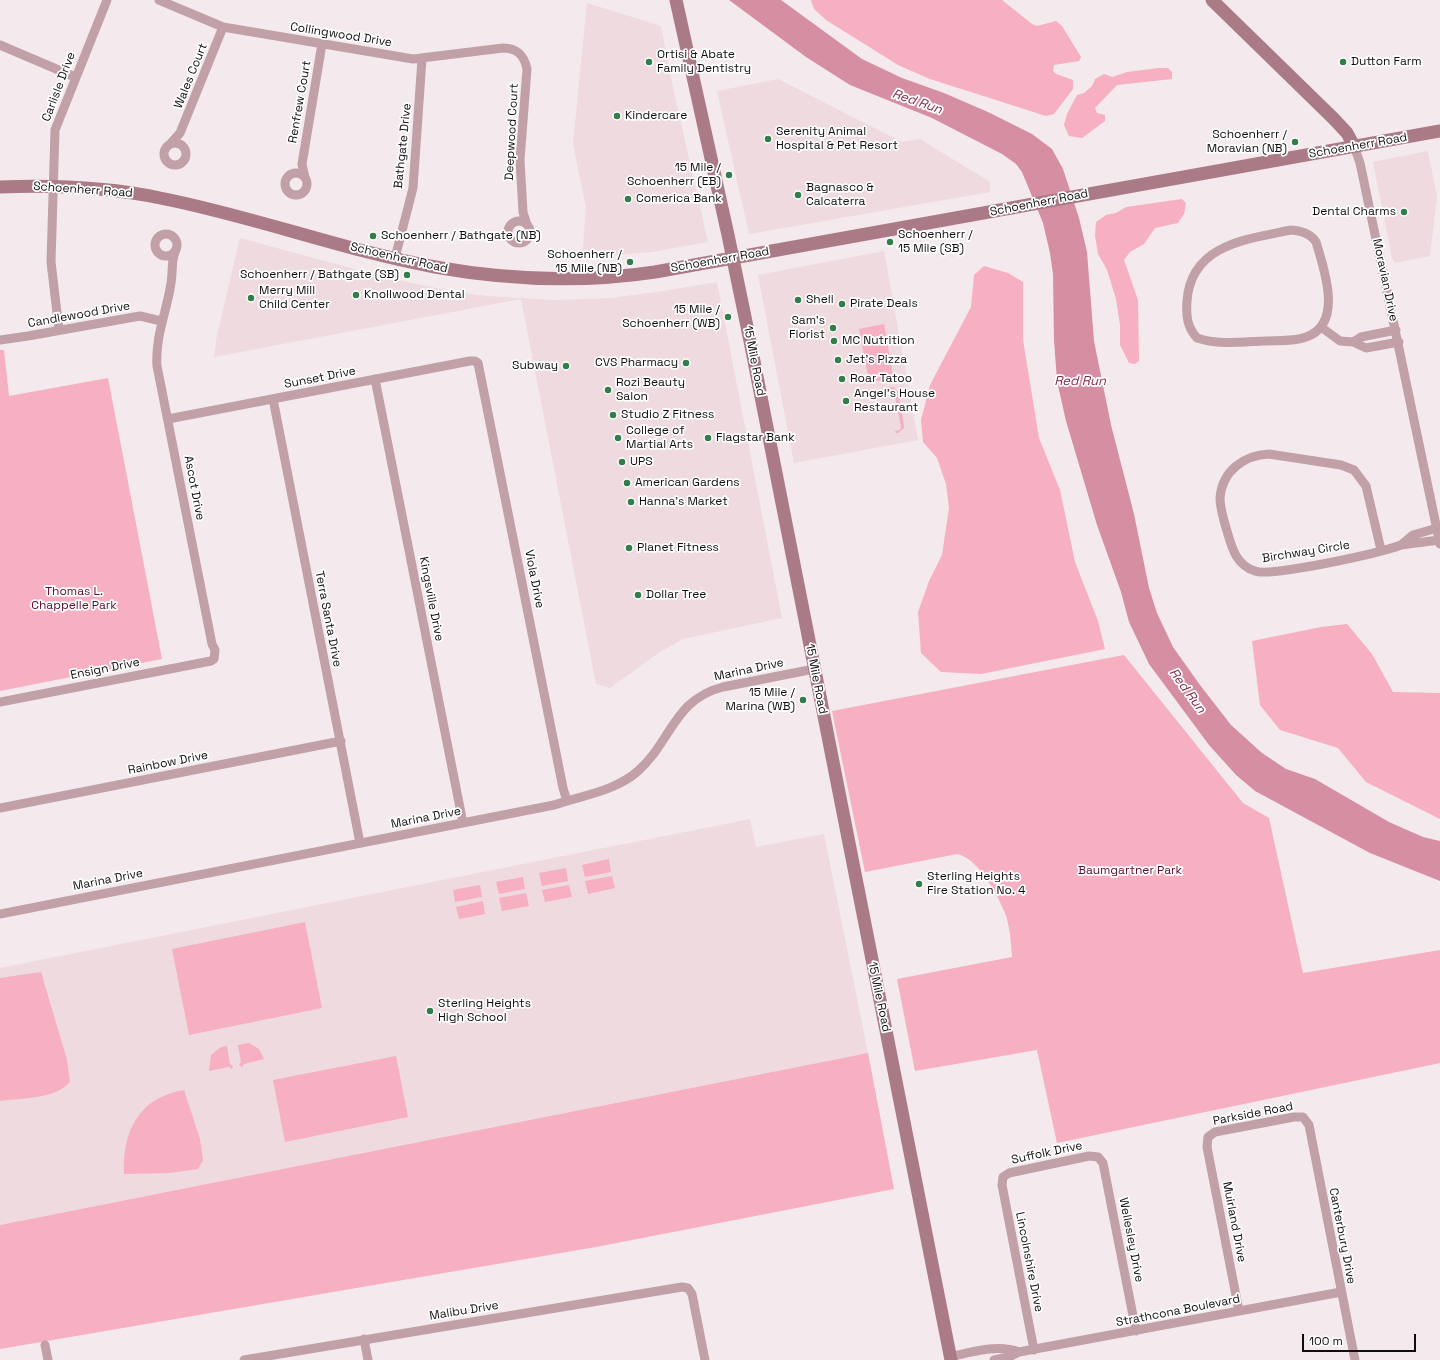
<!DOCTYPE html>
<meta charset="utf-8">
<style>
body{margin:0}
#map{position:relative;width:1440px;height:1360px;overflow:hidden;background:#f4e9ec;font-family:"Space Grotesk",sans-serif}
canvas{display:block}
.scale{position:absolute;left:1302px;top:1334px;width:114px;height:18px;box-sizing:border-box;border:2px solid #110d0e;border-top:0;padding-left:5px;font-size:12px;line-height:14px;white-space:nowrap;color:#110d0e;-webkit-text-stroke:3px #fff;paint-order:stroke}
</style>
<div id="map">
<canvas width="1440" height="1360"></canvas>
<div class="scale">100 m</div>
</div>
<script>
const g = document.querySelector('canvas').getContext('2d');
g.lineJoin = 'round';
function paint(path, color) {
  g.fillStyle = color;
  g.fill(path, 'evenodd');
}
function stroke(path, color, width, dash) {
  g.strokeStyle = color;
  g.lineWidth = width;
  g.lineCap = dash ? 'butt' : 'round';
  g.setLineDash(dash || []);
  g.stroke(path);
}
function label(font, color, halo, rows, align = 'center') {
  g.font = font + ' "Space Grotesk",sans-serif';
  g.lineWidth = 3.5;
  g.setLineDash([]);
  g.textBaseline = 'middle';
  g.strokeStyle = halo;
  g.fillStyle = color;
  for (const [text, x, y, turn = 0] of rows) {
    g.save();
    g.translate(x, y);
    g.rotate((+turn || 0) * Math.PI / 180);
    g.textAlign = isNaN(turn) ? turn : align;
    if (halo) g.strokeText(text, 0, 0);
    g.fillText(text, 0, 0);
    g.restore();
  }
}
paint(new Path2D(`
 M 587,3 L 661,26 L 671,79 L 708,242 L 652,252 L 582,258 L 586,208 L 573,144 Z
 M 778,79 L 902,142 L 920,139 L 990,182 L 990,192 L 749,234 L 717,91 Z
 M 1428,151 L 1437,197 L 1430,256 L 1395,263 L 1392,258 L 1373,162 Z
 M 240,238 L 383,277 L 450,291 L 487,296 L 553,300 L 611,298 L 664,291 L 717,282 L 782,618 L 683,639 L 657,654 L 610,688 L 596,684 L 521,299 L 214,357 L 217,335 Z
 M 884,251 L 918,440 L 794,463 L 758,275 Z
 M 750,819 L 756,847 L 824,834 L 868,1053 L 0,1225 L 0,968 Z`), '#eedadf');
paint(new Path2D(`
 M 811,0 L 1002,0 L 1032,24 L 1037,26 L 1056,21 L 1062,26 L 1081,57 L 1079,61 L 1054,65 L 1053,71 L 1056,74 L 1073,80 L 1073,89 L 1054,114 L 1046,116 L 930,79 L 898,65 L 826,20 L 814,9 Z
 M 1159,68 L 1168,68 L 1172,72 L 1172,79 L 1117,85 L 1095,108 L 1097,113 L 1105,115 L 1105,121 L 1082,138 L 1069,136 L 1064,125 L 1067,114 L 1077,95 L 1084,93 L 1092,86 L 1095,79 L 1104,74 L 1112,77 L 1127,72 Z
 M 1182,199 L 1186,203 L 1184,214 L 1178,223 L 1155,228 L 1144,244 L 1130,252 L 1124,260 L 1138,300 L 1139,361 L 1135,364 L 1129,363 L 1120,345 L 1120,325 L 1116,299 L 1107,270 L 1098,254 L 1095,236 L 1096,222 L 1106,215 L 1116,213 L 1126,207 Z
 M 984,266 L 1008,273 L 1023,282 L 1023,340 L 1039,438 L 1060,490 L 1075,562 L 1098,621 L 1105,649 L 981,674 L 941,672 L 921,653 L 918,612 L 929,581 L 942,555 L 949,508 L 946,484 L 937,458 L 923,442 L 921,420 L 930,385 L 971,307 L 974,275 Z
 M 884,324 L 893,375 L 892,378 L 877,381 L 868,376 L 859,329 Z
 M 0,350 L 4,350 L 9,396 L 108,378 L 162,659 L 0,691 Z
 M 887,387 L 894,387 L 898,392 L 904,425 L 904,428 L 898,433 L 896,433 L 895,431 L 900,430 L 901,427 L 894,391 L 887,391 Z
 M 1347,624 L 1372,654 L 1393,692 L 1440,693 L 1440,819 L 1366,782 L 1338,748 L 1280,730 L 1260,705 L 1252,641 L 1321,627 Z
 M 1124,655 L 1243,803 L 1269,818 L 1303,973 L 1440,950 L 1440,1063 L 1057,1143 L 1037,1050 L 915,1071 L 897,979 L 1012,957 C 1011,943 1010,926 1005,913 C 998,895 977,857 957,854 L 865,872 L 832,711 Z
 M 609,859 L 611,872 L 585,877 L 582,865 Z
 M 566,868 L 568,881 L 542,886 L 539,873 Z
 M 612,876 L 615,888 L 588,894 L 585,881 Z
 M 523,877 L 525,889 L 499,894 L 496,882 Z
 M 480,885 L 482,897 L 455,902 L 453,890 Z
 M 569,885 L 572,897 L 545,902 L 542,890 Z
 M 526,893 L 529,906 L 502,911 L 499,898 Z
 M 483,901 L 485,914 L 459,919 L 456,907 Z
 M 305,922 L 322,1008 L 189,1035 L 172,949 Z
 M 41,972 L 67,1060 L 70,1082 C 56,1099 21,1098 0,1101 L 0,978 Z
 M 249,1043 L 259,1049 L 264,1059 L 244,1064 L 242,1067 L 239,1065 L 241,1062 L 238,1045 Z
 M 227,1046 L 230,1064 L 233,1066 L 232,1069 L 229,1067 L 209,1071 L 211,1055 L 221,1047 Z
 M 868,1053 L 894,1189 L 596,1247 L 0,1349 L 0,1225 Z
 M 396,1056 L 408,1117 L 285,1142 L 273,1080 Z
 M 184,1090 L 200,1139 L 203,1160 L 198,1169 L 169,1173 L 124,1174 C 122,1132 139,1097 184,1090 Z`), '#f7afc2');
paint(new Path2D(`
 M 729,0 L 781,0 L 862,59 L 902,78 L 944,93 L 988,112 L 1032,134 L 1052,149 L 1063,169 L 1079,218 L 1087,252 L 1094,341 L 1111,425 L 1134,514 L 1149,588 L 1157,613 L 1173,647 L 1200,685 L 1231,725 L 1262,753 L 1286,769 L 1315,779 L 1389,822 L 1423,837 L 1440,841 L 1440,881 L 1370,853 L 1255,791 L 1236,775 L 1209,745 L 1149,664 L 1129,622 L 1121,592 L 1097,525 L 1066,421 L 1057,381 L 1054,340 L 1053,274 L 1050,253 L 1043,223 L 1022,172 L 1016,164 L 1002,154 L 932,118 L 850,85 L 806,57 Z`), '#d68fa2');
stroke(new Path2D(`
 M 159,0 L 223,27 L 413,59 L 503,48 C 517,48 524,55 527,69 L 520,160 L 523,212 L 527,225
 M 0,45 L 75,77
 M 171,143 L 180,133 L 223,27
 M164 154a11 11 0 1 1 22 0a11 11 0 1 1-22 0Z
 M 1354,146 L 1360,163 L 1440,544
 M285 184a11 11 0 1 1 22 0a11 11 0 1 1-22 0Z
 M 305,178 L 302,164 L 322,44
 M508 232a11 11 0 1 1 22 0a11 11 0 1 1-22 0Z
 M 1291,230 C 1301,231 1310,233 1316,242 C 1324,269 1344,324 1306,337 C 1293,342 1277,340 1263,341 C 1241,342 1218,345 1197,338 C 1187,327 1186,316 1187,301 C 1191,244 1248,239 1291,230 Z
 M155 245a11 11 0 1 1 22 0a11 11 0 1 1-22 0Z
 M 395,258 L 413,188 L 422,59
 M 1321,327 L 1340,341 L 1353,342
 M 59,330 L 51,262 L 55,130 L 107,0
 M 1396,330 L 1361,337 L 1353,342 L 1366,348 L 1399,342
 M 0,340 L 28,336 L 140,316 L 161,321
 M 375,379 L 463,823
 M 273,399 L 360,843
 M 168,419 L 470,361 L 475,361 L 478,363 L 563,788 L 567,801
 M 1437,528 L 1413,535 L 1401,545 L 1439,540
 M 1381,550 L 1366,486 L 1354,470 L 1341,465 L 1269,454 C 1244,455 1222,471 1220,498 C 1220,509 1224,521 1227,531 C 1232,548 1236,565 1255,571 C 1272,577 1380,553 1401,545
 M 0,702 L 211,661 L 214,659 L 215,650 L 212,644 L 157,366 C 155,336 167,311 171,283 C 173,272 171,262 175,252
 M 0,808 L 341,741
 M 0,914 L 554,805 C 583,795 614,792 638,771 C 671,742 674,699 723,687 L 814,669
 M 1239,1311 L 1207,1147 L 1208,1137 L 1215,1132 L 1294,1117 L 1303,1117 L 1309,1125 L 1355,1360
 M 364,1339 L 368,1360
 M 45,1345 L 48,1360
 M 1034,1350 L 1002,1185 L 1003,1177 L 1009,1173 L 1089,1156 L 1098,1157 L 1103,1163 L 1136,1331
 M 950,1357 C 972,1352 997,1344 1019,1352
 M 244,1360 L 682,1287 L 688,1288 L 692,1294 L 705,1360
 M 994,1360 L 1009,1357 L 1019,1352 L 1341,1292`), '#c1a0a8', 9);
stroke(new Path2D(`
 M 676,0 L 728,235 L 750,341 L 951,1360
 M 1212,0 L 1334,119 L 1347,133 L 1354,146
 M 0,187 C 53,185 107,187 160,198 C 253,216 342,250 435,267 C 508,280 582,283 655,272 L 1440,131`), '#aa7a86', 13);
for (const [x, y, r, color] of [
 [649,62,4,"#317d4b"],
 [1343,62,4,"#317d4b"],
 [617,116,4,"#317d4b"],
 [768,139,4,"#317d4b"],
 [1295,142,4,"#317d4b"],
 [729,175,4,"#317d4b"],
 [798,195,4,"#317d4b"],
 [628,199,4,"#317d4b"],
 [1404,212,4,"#317d4b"],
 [373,236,4,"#317d4b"],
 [890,242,4,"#317d4b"],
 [630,262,4,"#317d4b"],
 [407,275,4,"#317d4b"],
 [356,295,4,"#317d4b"],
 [251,298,4,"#317d4b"],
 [798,300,4,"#317d4b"],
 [842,304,4,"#317d4b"],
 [728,317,4,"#317d4b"],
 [833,328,4,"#317d4b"],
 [834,341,4,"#317d4b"],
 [838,360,4,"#317d4b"],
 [686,363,4,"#317d4b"],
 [566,366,4,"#317d4b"],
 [842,379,4,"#317d4b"],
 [608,390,4,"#317d4b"],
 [846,401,4,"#317d4b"],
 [613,415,4,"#317d4b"],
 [618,438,4,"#317d4b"],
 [708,438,4,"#317d4b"],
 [622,462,4,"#317d4b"],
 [627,483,4,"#317d4b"],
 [631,502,4,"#317d4b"],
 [629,548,4,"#317d4b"],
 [638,595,4,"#317d4b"],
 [803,700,4,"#317d4b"],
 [919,884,4,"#317d4b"],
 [430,1011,4,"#317d4b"]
]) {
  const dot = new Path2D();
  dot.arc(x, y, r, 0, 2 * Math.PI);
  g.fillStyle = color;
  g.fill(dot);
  stroke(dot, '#fff', 1.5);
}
label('12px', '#110d0e', '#fff', [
 ["Collingwood Drive",341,35,9],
 ["Wales Court",191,76,-68],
 ["Carlisle Drive",59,87,-69],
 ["Renfrew Court",300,102,-80],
 ["Deepwood Court",512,132,-87],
 ["Bathgate Drive",403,146,-84],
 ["Schoenherr Road",1358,146,-10],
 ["Schoenherr Road",83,190,4],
 ["Schoenherr Road",1039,203,-11],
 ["Schoenherr Road",399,258,13],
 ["Schoenherr Road",720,260,-10],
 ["Moravian Drive",1385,280,78],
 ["Candlewood Drive",79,315,-10],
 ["15 Mile Road",754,361,79],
 ["Sunset Drive",320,378,-11],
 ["Ascot Drive",194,488,79],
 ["Birchway Circle",1306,552,-9],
 ["Viola Drive",534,579,79],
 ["Kingsville Drive",431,599,79],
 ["Terra Santa Drive",328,619,79],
 ["Ensign Drive",105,669,-11],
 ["Marina Drive",749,670,-12],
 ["15 Mile Road",816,679,79],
 ["Rainbow Drive",168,763,-11],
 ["Marina Drive",426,818,-11],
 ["Marina Drive",108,880,-11],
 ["15 Mile Road",879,997,78],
 ["Parkside Road",1253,1114,-11],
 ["Suffolk Drive",1047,1153,-12],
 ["Muirland Drive",1234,1222,79],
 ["Canterbury Drive",1342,1236,79],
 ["Wellesley Drive",1131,1240,79],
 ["Lincolnshire Drive",1029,1262,79],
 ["Malibu Drive",464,1311,-9],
 ["Strathcona Boulevard",1178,1311,-11]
]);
label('12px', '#110d0e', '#fff', [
 ["Ortisi & Abate",657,55],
 ["Family Dentistry",657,69],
 ["Dutton Farm",1351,62],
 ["Kindercare",625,116],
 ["Serenity Animal",776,132],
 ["Hospital & Pet Resort",776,146],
 ["Schoenherr /",1287,135,"right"],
 ["Moravian (NB)",1287,149,"right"],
 ["15 Mile /",721,168,"right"],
 ["Schoenherr (EB)",721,182,"right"],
 ["Bagnasco &",806,188],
 ["Calcaterra",806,202],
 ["Comerica Bank",636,199],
 ["Dental Charms",1396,212,"right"],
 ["Schoenherr /",898,235],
 ["15 Mile (SB)",898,249],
 ["Schoenherr / Bathgate (NB)",381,236],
 ["Schoenherr /",622,255,"right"],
 ["15 Mile (NB)",622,269,"right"],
 ["Schoenherr / Bathgate (SB)",399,275,"right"],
 ["Merry Mill",259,291],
 ["Child Center",259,305],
 ["Knollwood Dental",364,295],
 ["Shell",806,300],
 ["Pirate Deals",850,304],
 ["15 Mile /",720,310,"right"],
 ["Schoenherr (WB)",720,324,"right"],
 ["Sam's",825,321,"right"],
 ["Florist",825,335,"right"],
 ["MC Nutrition",842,341],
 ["Jet's Pizza",846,360],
 ["CVS Pharmacy",678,363,"right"],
 ["Subway",558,366,"right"],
 ["Roar Tatoo",850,379],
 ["Rozi Beauty",616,383],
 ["Salon",616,397],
 ["Angel's House",854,394],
 ["Restaurant",854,408],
 ["Studio Z Fitness",621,415],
 ["College of",626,431],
 ["Martial Arts",626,445],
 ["Flagstar Bank",716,438],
 ["UPS",630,462],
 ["American Gardens",635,483],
 ["Hanna’s Market",639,502],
 ["Planet Fitness",637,548],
 ["Dollar Tree",646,595],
 ["15 Mile /",795,693,"right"],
 ["Marina (WB)",795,707,"right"],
 ["Sterling Heights",927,877],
 ["Fire Station No. 4",927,891],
 ["Sterling Heights",438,1004],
 ["High School",438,1018]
], 'left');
label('12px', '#600a2f', '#fff', [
 ["Thomas L.",74,592],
 ["Chappelle Park",74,606],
 ["Baumgartner Park",1130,871]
]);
label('italic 13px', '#822e4b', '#fff', [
 ["Red Run",917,102,19],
 ["Red Run",1080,381],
 ["Red Run",1187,691,54]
]);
</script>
